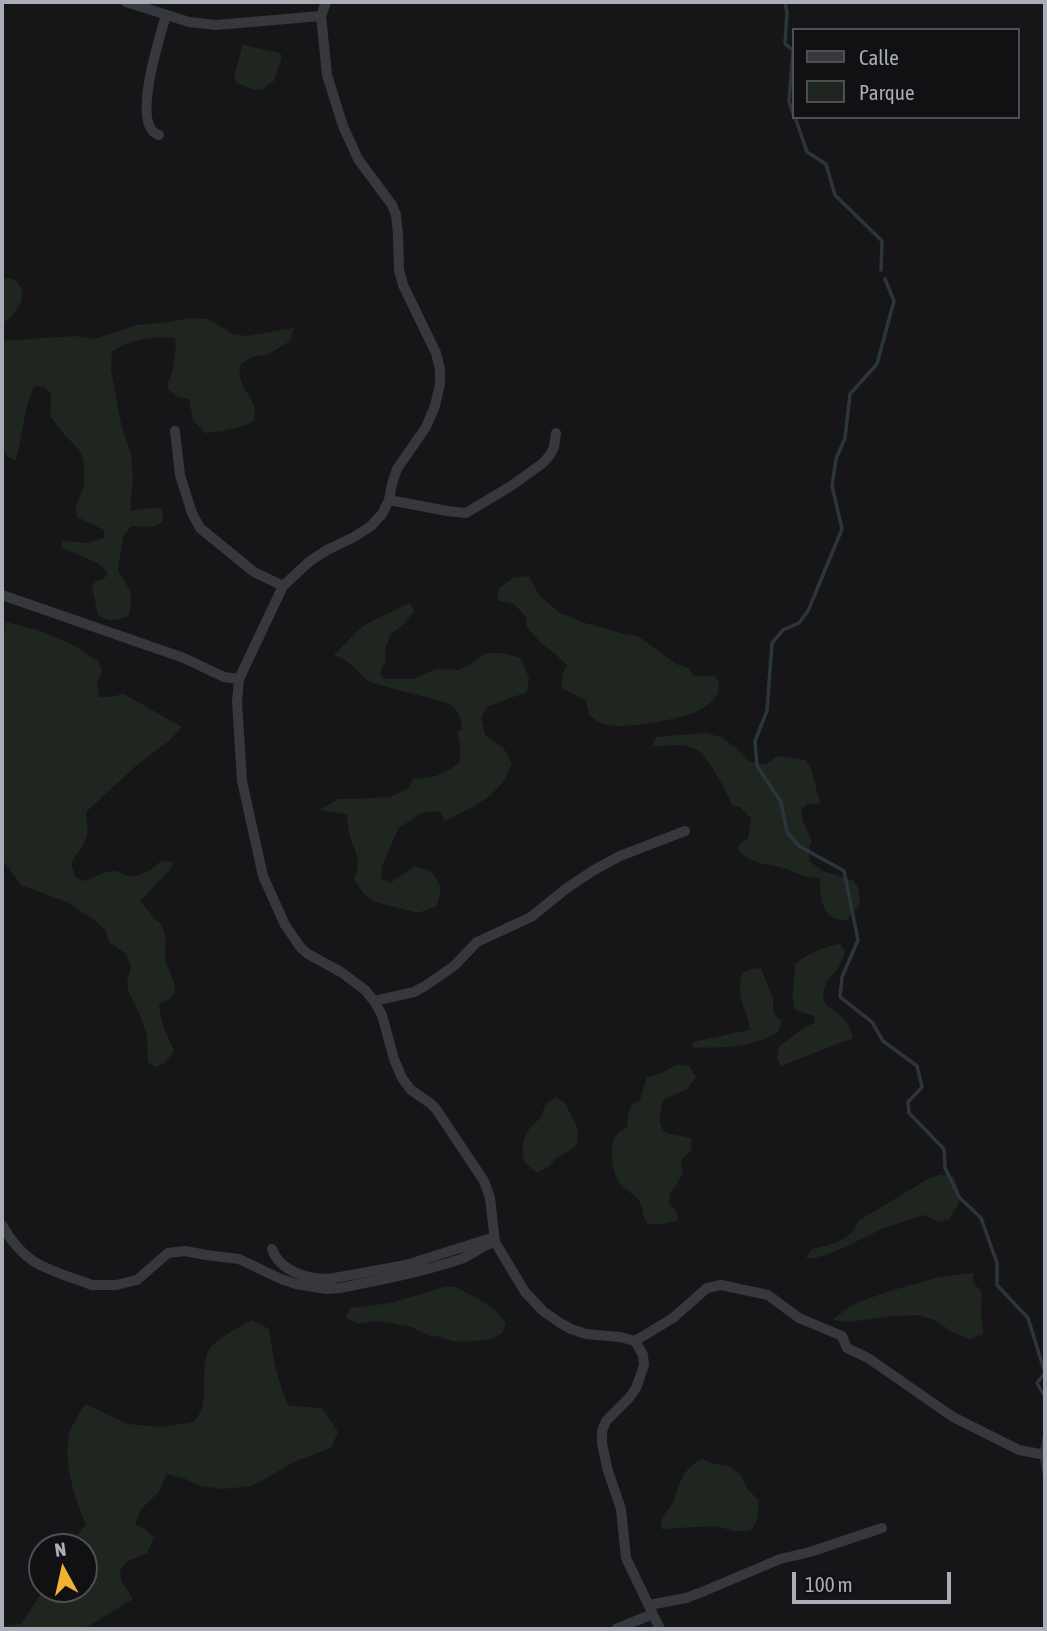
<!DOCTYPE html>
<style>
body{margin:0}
#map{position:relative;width:1047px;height:1631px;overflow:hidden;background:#161618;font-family:"Asap Condensed",sans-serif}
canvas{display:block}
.frame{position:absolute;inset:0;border:4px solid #a8adb8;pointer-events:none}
.legend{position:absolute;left:792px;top:28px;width:228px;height:91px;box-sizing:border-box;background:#111113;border:2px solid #4d4f55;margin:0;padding:9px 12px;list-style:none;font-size:21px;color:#a8adb8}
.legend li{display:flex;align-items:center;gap:14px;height:35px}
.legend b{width:35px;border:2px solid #4d4f55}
.north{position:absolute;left:28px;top:1533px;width:70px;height:70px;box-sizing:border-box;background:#111113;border:2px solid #4d4f55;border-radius:50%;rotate:352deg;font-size:19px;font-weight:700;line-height:28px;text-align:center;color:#a8adb8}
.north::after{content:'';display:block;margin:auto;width:24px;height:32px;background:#f2b134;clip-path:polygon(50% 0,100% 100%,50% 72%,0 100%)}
.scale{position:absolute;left:792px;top:1572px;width:159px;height:32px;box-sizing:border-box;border:4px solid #a8adb8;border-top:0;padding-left:9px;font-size:21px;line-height:24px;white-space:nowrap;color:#a8adb8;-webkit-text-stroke:5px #111113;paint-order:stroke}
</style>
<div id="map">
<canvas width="1047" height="1631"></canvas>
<div class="frame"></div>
<ul class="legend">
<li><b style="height:9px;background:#37383d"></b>Calle</li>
<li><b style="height:19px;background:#1e261f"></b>Parque</li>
</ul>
<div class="north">N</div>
<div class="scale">100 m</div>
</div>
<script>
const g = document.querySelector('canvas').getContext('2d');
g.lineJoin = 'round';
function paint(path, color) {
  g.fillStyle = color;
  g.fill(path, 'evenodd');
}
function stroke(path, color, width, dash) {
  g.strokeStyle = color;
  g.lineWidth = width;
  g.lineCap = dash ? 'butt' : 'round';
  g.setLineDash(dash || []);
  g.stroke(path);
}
paint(new Path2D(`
 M 242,44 C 255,49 268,49 281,54 L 281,60 L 274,81 L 267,85 L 263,89 L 254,90 L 237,83 L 234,76 L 241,52 Z
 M 2,277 C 6,278 10,278 14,280 C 33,292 15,317 2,324 Z
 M 190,318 L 208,319 L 233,334 L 247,336 L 294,328 L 290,341 L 269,354 L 251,357 L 240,365 C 240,369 239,373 240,377 C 244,395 259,399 254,421 C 239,429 223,431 205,433 L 193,420 L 189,399 L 177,397 L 168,389 C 167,379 167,387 170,378 C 174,369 177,347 175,338 C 154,336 128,339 112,352 L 111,370 L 121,423 L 131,455 L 133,477 L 130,511 L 160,507 L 163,514 L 163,522 L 153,527 L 131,526 L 123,537 L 118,571 C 129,589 136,594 128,616 C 115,621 109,622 98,615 L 92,586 L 96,581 L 103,579 L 108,574 C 100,559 76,556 61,547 L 62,541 L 88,543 L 104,538 L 104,530 L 77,517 L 75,508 L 84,486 L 84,464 L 81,452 L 63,433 L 50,416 L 51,394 L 44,387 L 34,386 L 27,406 L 16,461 L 9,458 L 5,452 L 2,453 L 2,341 L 75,336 L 94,339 L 137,325 L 162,323 Z
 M 529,576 L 539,595 L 560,613 L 585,623 L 624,634 L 638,636 L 676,664 L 688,668 L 693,676 L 715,676 L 719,683 L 718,694 C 712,701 705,708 696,712 C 679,719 620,731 603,724 C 598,722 594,718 589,715 L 586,701 L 562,688 L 562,675 L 567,665 L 555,654 L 541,643 L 527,627 L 526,617 L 514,604 L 497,600 L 499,588 L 513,578 Z
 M 410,603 L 414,611 L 405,623 L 391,634 L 386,646 L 385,662 L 380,673 L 384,679 L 414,679 L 436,669 L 460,670 L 487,653 L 501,653 L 521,658 L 529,678 L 527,692 L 489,706 L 481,716 L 485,735 L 503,747 L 512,764 C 500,797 474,806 445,821 L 439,811 L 421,813 L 398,829 L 382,866 L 381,878 L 390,883 L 415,866 L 431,871 L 441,887 L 437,906 L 418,913 L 372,901 L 363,893 L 354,880 C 362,859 356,856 350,836 C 348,829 347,821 347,814 L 320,810 L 338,799 L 358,799 L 390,797 L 409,788 L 413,778 C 432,780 445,774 460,762 L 460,744 L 457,733 L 462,729 C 461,716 459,710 447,703 L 369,682 L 347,661 L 334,655 L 359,629 L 372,621 Z
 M 6,622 L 41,631 L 58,638 L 77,647 L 99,662 L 102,671 L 97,683 L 99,697 L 109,697 L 124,694 L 182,727 L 169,741 L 138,764 L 86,812 C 90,840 86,840 71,863 L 75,877 L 86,881 C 94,877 105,871 114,871 C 119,871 120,874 125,875 C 140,879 151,870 161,861 L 174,862 L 170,870 L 140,901 L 154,918 L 161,924 L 166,938 L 165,960 L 174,982 L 175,993 L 168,1000 L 159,1004 C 160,1021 167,1035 174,1051 L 165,1063 L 155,1067 L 148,1062 L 147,1036 L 140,1015 L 129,993 L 127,983 L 131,966 L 126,954 L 109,942 L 106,931 L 93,919 L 67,902 L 21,885 L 5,863 L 2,861 L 2,633 Z
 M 706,733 L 721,737 L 735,747 L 750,762 L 766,764 L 778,756 L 805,760 L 811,768 L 820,803 L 808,804 L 801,810 L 803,821 L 812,841 L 809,844 L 809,861 L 823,871 L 852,880 L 858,887 L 860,904 L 847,920 C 819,920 822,898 819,877 C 805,880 799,873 786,869 C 764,861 757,868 738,850 L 741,842 L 748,839 L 751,819 L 740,807 L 732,805 C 728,793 706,754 696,749 C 683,743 666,746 652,747 L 656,737 Z
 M 840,944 L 845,951 C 843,958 841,965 836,971 C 832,975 828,979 826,984 C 817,1006 831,1006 844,1019 C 849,1024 851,1031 853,1038 L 781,1066 L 777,1058 L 779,1047 L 799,1031 L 815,1022 L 814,1016 L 795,1010 C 790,994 795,980 795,964 C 808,953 824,947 840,944 Z
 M 761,968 L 773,999 L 773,1012 L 778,1018 L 782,1020 L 778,1032 C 750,1049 725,1047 693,1048 L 693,1042 L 749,1030 C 751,1020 744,1012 742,1002 C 739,992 740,982 742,973 L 751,969 Z
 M 676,1065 L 689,1066 L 696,1077 L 687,1089 L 663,1100 C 660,1114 654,1131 674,1135 C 681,1136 686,1136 692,1139 L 691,1151 L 681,1160 L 683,1174 L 670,1194 L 669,1203 C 673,1208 679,1214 678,1221 L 663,1224 L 648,1224 C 641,1216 644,1213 641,1204 C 637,1195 627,1192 621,1185 C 612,1173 607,1145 618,1133 C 620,1130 624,1129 627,1128 L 628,1116 L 630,1107 L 640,1100 L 647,1077 L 662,1073 Z
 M 556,1097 L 565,1103 L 578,1129 L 577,1144 L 572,1149 L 555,1159 L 550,1166 L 537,1173 L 524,1162 L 522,1150 L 524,1139 L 529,1129 L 541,1117 L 545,1105 Z
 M 939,1175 L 953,1176 C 963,1198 962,1198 950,1219 L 939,1222 L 924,1215 C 910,1220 896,1224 882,1229 C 864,1237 823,1261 806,1258 L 812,1249 C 831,1244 851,1242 858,1221 L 928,1179 Z
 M 973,1273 L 973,1282 L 982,1293 L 981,1309 L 983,1334 L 970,1339 L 952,1332 L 935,1320 L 917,1315 L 893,1316 L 848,1322 L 832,1320 L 852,1305 L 886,1292 L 939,1277 Z
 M 445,1287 L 457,1287 L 468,1294 L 477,1298 L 496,1311 L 506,1324 L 502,1333 L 491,1339 L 464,1342 L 453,1341 L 438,1336 L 432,1337 L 411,1327 L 378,1321 L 357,1324 L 346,1318 L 350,1308 L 390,1303 Z
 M 252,1320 L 269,1329 C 273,1356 277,1382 289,1406 L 322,1408 L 338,1432 L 331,1448 L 296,1461 L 252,1486 L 223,1489 L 201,1486 L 183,1478 L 167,1474 L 158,1493 L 141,1509 L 135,1524 L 145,1529 L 154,1538 L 147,1553 L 128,1561 L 120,1569 L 121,1580 L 133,1599 L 84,1629 L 2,1629 L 2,1626 L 21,1624 L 44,1589 L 84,1589 L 84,1547 L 71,1547 L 71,1542 L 86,1525 C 75,1498 63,1464 69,1434 C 72,1424 80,1413 85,1404 L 128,1424 L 162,1427 L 194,1422 C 197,1417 201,1413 202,1408 C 207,1390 200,1362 210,1348 C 216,1340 243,1324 252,1320 Z
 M 702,1459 L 711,1463 L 728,1466 L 740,1474 L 748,1490 L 759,1500 C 758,1512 759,1523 750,1531 L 734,1531 L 716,1526 L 661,1529 C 662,1513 665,1515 672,1504 C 674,1502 675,1496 676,1493 C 681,1477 687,1466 702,1459 Z`), '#1e261f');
stroke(new Path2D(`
 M 785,2 L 787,12 L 785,44 L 793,50 L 789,101 L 793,114
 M 795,117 L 807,152 L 826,164 L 835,195 L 882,241 L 881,270
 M 885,279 L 894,301 L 877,364 L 850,394 L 845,438 L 836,459 L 832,486 L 842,529 L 808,611 L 799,623 L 783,630 L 772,643 L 767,711 L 755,741 L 757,766 L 781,802 L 787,832 L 799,846 L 844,871 L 858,940 L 842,977 L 840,997 L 872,1022 L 883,1041 L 917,1066 L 922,1087 L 908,1102 L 909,1113 L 944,1149 L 945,1168 L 959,1197 L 981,1218 L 997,1263 L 997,1285 L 1028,1318 L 1045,1373 L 1037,1383 L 1045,1397
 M 1045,1434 L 1041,1454 L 1045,1478`), '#2c353c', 3.5);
stroke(new Path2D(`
 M 126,2 L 189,22 L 216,25 L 321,16
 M 326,2 L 321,16 L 327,75 L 343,126 L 358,159 L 392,205 L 396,215 L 398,234 L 399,270 L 403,285 L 436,353 L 440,369 L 440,384 L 435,406 L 426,427 L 397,469 L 392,484 L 389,500 L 382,514 L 371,526 L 354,537 L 327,550 L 310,561 L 283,586 L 239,679 L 237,702 L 242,781 L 263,876 L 285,925 L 301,948 L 308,954 L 341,972 L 365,990 L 374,1001 L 382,1015 L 394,1059 L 402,1078 L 411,1090 L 430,1103 L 436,1109 L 484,1181 L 490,1198 L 495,1242 L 525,1292 L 543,1311 L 560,1323 L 571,1329 L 586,1334 L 620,1337 L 635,1341 L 643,1355 L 644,1365 L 640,1377 L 636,1388 L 629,1398 L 606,1421 L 602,1431 L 602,1444 L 608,1471 L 621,1509 L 626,1558 L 660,1629
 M 159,135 C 130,127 160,37 166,15
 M 175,431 L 180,475 L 192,513 L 200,528 L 254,572 L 283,586
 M 389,500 L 447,511 L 466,513 L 511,486 L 543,463 L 550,455 L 554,447 L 556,433
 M 2,595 L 184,658 L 224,677 L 239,679
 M 374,1001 L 414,992 L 425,986 L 454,966 L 477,942 L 531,917 L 567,888 L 594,870 L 620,856 L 685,831
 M 2,1225 C 26,1268 50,1269 92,1285 L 116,1285 L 137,1280 L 168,1253 L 185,1251 L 206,1255 L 239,1259 L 281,1279 L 296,1284 L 326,1289 L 340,1288 C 381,1280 422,1272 461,1259 C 473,1254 483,1245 495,1242
 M 272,1249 C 280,1272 308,1279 329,1279 L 406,1265 L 488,1239
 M 635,1341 L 673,1318 L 707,1288 L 721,1285 L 768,1295 L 799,1318 L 842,1336 L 847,1348 L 868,1358 L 953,1417 L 1019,1450 L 1045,1455
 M 649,1605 L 686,1598 L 702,1592 L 780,1559 L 810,1552 L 882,1528
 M 616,1629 L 653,1614`), '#37383d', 10);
</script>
